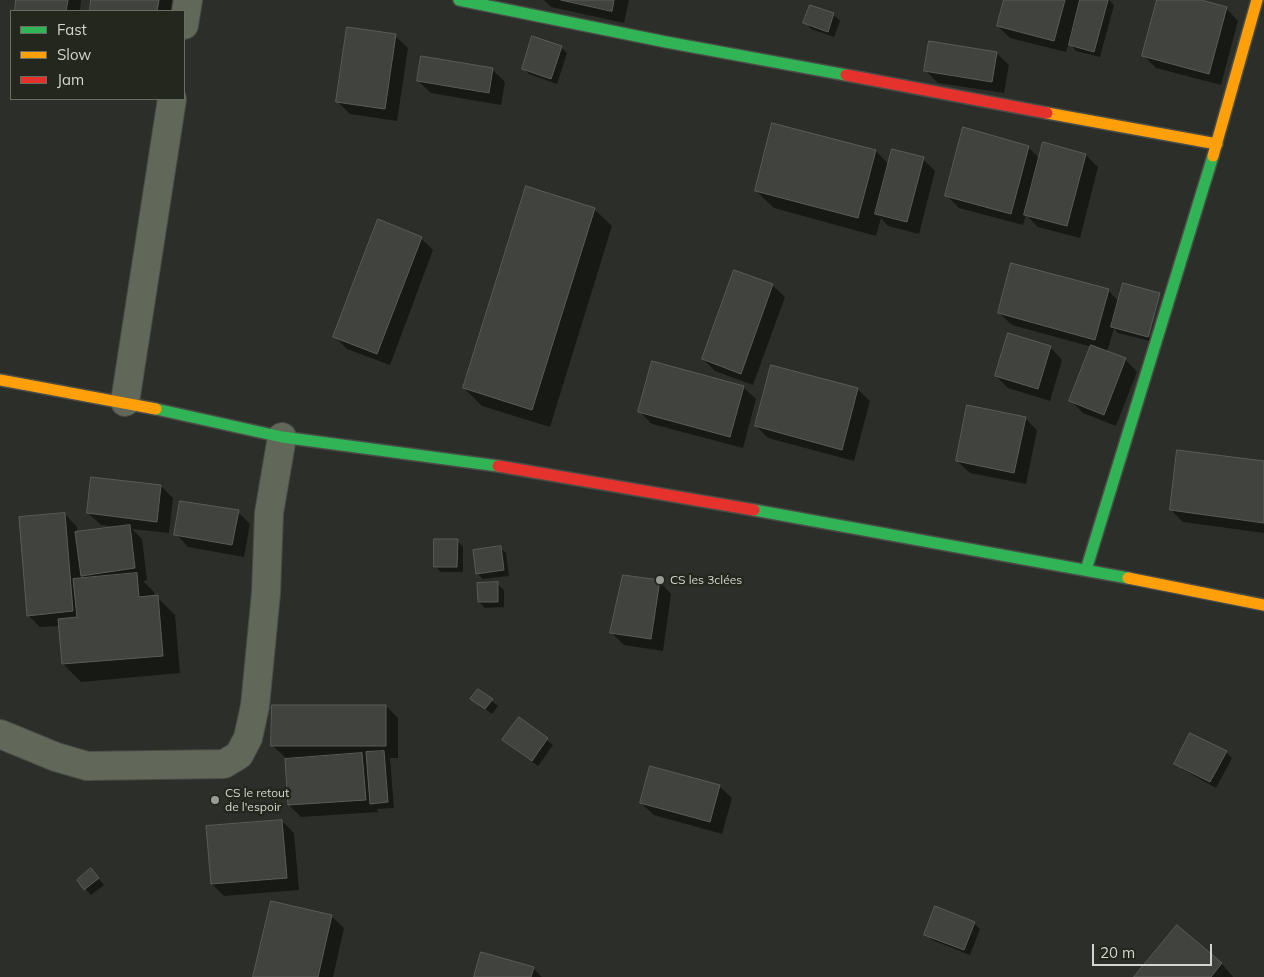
<!DOCTYPE html>
<meta charset="utf-8">
<style>
body{margin:0}
#map{position:relative;width:1264px;height:977px;overflow:hidden;background:#2c2f29;font-family:Mulish,sans-serif}
canvas{display:block}
.legend{position:absolute;left:10px;top:10px;width:175px;height:90px;box-sizing:border-box;background:#23271d;border:1px solid #696d64;margin:0;padding:6px 9px;list-style:none;font-size:15px;color:#d3d6cf}
.legend li{display:flex;align-items:center;gap:10px;height:25px}
.legend b{width:25px;border:1px solid #696d64}
.scale{position:absolute;left:1092px;top:944px;width:120px;height:22px;box-sizing:border-box;border:2px solid #d3d6cf;border-top:0;padding-left:6px;font-size:15px;line-height:18px;white-space:nowrap;color:#d3d6cf;-webkit-text-stroke:4px #23271d;paint-order:stroke}
</style>
<div id="map">
<canvas width="1264" height="977"></canvas>
<ul class="legend">
<li><b style="height:6px;background:#30b455"></b>Fast</li>
<li><b style="height:6px;background:#ff9f0a"></b>Slow</li>
<li><b style="height:6px;background:#e5322d"></b>Jam</li>
</ul>
<div class="scale">20 m</div>
</div>
<script>
const g = document.querySelector('canvas').getContext('2d');
g.lineJoin = 'round';
function paint(path, color) {
  g.fillStyle = color;
  g.fill(path, 'evenodd');
}
function stroke(path, color, width, dash) {
  g.strokeStyle = color;
  g.lineWidth = width;
  g.lineCap = dash ? 'butt' : 'round';
  g.setLineDash(dash || []);
  g.stroke(path);
}
function label(font, color, halo, rows, align = 'center') {
  g.font = font + ' Mulish,sans-serif';
  g.lineWidth = 5;
  g.setLineDash([]);
  g.textBaseline = 'middle';
  g.strokeStyle = halo;
  g.fillStyle = color;
  for (const [text, x, y, turn = 0] of rows) {
    g.save();
    g.translate(x, y);
    g.rotate((+turn || 0) * Math.PI / 180);
    g.textAlign = isNaN(turn) ? turn : align;
    if (halo) g.strokeText(text, 0, 0);
    g.fillText(text, 0, 0);
    g.restore();
  }
}
paint(new Path2D(`
 M 17,0 L 81,0 L 80,11 L 16,11 Z
 M 93,0 L 172,0 L 171,11 L 91,11 Z
 M 544,0 L 629,0 L 624,23 L 551,7 Z
 M 1005,0 L 1079,0 L 1081,2 L 1082,0 L 1109,0 L 1114,5 L 1100,57 L 1076,51 L 1069,43 L 1066,52 L 1010,38 L 998,26 Z
 M 1158,0 L 1196,0 L 1226,8 L 1238,21 L 1221,85 L 1156,68 L 1144,56 Z
 M 810,7 L 834,15 L 840,21 L 834,37 L 811,29 L 805,22 Z
 M 395,36 L 408,48 L 397,121 L 350,114 L 337,101 Z
 M 561,47 L 567,53 L 557,84 L 529,74 L 523,68 Z
 M 996,53 L 1009,65 L 1004,93 L 938,83 L 925,70 Z
 M 492,69 L 505,82 L 501,105 L 431,93 L 418,81 Z
 M 773,124 L 876,151 L 889,165 L 923,159 L 935,171 L 919,234 L 888,226 L 881,218 L 876,236 L 774,208 L 756,191 Z
 M 1044,144 L 1086,155 L 1098,167 L 1080,238 L 1038,227 L 1026,215 L 1023,225 L 959,208 L 946,195 L 1028,147 L 1040,159 Z
 M 594,209 L 612,226 L 550,427 L 482,406 L 464,388 Z
 M 421,238 L 433,250 L 390,365 L 347,349 L 335,337 Z
 M 772,285 L 785,297 L 753,385 L 715,371 L 703,359 Z
 M 1108,290 L 1154,342 L 1118,333 L 1114,328 L 1107,352 L 1125,359 L 1137,372 L 1116,426 L 1083,413 L 1071,401 L 1092,347 L 1012,325 L 999,313 Z
 M 1050,347 L 1062,360 L 1050,401 L 1008,388 L 996,376 Z
 M 743,387 L 756,399 L 743,448 L 652,424 L 640,412 Z
 M 857,389 L 870,401 L 854,461 L 768,438 L 756,426 Z
 M 1025,418 L 1037,430 L 1026,484 L 970,473 L 957,461 Z
 M 1264,462 L 1264,533 L 1183,522 L 1171,510 Z
 M 161,486 L 173,498 L 169,533 L 132,529 L 142,539 L 147,580 L 143,581 L 154,592 L 155,597 L 157,597 L 175,615 L 180,673 L 81,682 L 63,664 L 60,626 L 40,627 L 28,615 L 65,514 L 77,527 L 77,533 L 118,527 L 101,525 L 88,513 ZM 81,574 L 86,579 L 81,579 Z
 M 238,512 L 250,524 L 244,557 L 188,547 L 176,534 Z
 M 457,540 L 463,547 L 463,572 L 441,572 L 435,566 Z
 M 500,547 L 506,553 L 509,576 L 483,579 L 477,573 Z
 M 659,581 L 671,594 L 663,651 L 624,645 L 612,633 Z
 M 497,584 L 504,590 L 504,607 L 485,608 L 479,602 Z
 M 478,690 L 498,706 L 492,714 L 472,699 Z
 M 386,706 L 398,718 L 398,758 L 390,758 L 394,808 L 377,809 L 378,812 L 301,817 L 289,805 L 286,758 L 272,745 Z
 M 519,719 L 553,745 L 538,766 L 510,746 Z
 M 1226,752 L 1232,758 L 1216,788 L 1182,769 L 1176,763 Z
 M 719,786 L 732,798 L 722,834 L 654,815 L 641,803 Z
 M 282,821 L 294,833 L 299,890 L 224,896 L 212,884 Z
 M 91,870 L 104,885 L 91,895 L 78,880 Z
 M 331,916 L 344,928 L 333,977 L 255,977 Z
 M 974,923 L 980,929 L 970,955 L 932,940 L 926,934 Z
 M 1177,927 L 1222,964 L 1233,977 L 1136,977 Z
 M 533,968 L 542,977 L 475,977 Z`), '#0007');
const building = new Path2D(`
 M 16,0 L 68,0 L 66,11 L 15,11 Z
 M 91,0 L 159,0 L 157,11 L 90,11 Z
 M 561,0 L 614,0 L 612,11 Z
 M 1004,0 L 1065,0 L 1054,41 L 997,26 Z
 M 1080,0 L 1108,0 L 1094,52 L 1069,45 Z
 M 1157,0 L 1201,0 L 1227,7 L 1209,74 L 1142,56 Z
 M 810,5 L 834,13 L 828,32 L 803,23 Z
 M 347,27 L 396,34 L 385,109 L 336,102 Z
 M 532,36 L 562,46 L 551,79 L 522,69 Z
 M 929,41 L 997,52 L 992,82 L 924,71 Z
 M 421,56 L 493,68 L 489,93 L 417,81 Z
 M 772,123 L 876,150 L 858,218 L 755,191 Z
 M 963,127 L 1029,146 L 1011,214 L 945,196 Z
 M 1043,142 L 1086,154 L 1067,226 L 1024,215 Z
 M 892,149 L 924,157 L 907,222 L 875,214 Z
 M 526,186 L 595,208 L 532,410 L 463,388 Z
 M 378,219 L 422,237 L 377,354 L 333,337 Z
 M 1011,263 L 1109,289 L 1095,340 L 998,313 Z
 M 734,270 L 773,284 L 741,374 L 702,359 Z
 M 1123,283 L 1160,293 L 1148,337 L 1111,327 Z
 M 1008,333 L 1051,346 L 1038,389 L 995,376 Z
 M 1091,345 L 1126,358 L 1104,415 L 1069,401 Z
 M 652,361 L 744,386 L 730,437 L 638,412 Z
 M 771,365 L 858,388 L 842,450 L 755,426 Z
 M 967,405 L 1026,417 L 1014,473 L 956,461 Z
 M 1177,450 L 1264,461 L 1264,523 L 1170,510 Z
 M 91,477 L 161,485 L 157,522 L 87,513 Z
 M 180,501 L 239,510 L 232,545 L 174,535 Z
 M 65,513 L 73,611 L 27,616 L 19,517 Z
 M 130,525 L 135,568 L 81,576 L 75,532 Z
 M 434,539 L 458,539 L 457,567 L 434,567 Z
 M 501,546 L 504,570 L 476,574 L 473,550 Z
 M 137,573 L 139,597 L 158,595 L 163,656 L 62,664 L 58,619 L 77,617 L 73,579 Z
 M 623,575 L 660,580 L 651,639 L 610,633 Z
 M 498,582 L 498,602 L 478,602 L 477,583 Z
 M 478,689 L 493,699 L 485,709 L 470,699 Z
 M 272,705 L 386,705 L 386,746 L 271,746 Z
 M 519,717 L 548,738 L 532,761 L 502,740 Z
 M 1190,733 L 1227,751 L 1210,782 L 1174,764 Z
 M 384,751 L 388,802 L 370,804 L 366,752 Z
 M 362,753 L 366,800 L 288,805 L 285,759 Z
 M 650,766 L 720,785 L 710,822 L 640,803 Z
 M 282,820 L 287,878 L 211,884 L 206,826 Z
 M 91,868 L 99,878 L 84,890 L 77,880 Z
 M 271,901 L 332,915 L 318,977 L 253,977 Z
 M 935,906 L 975,922 L 964,950 L 924,935 Z
 M 1177,925 L 1222,963 L 1211,977 L 1134,977 Z
 M 481,952 L 534,967 L 531,977 L 474,977 Z`);
paint(building, '#40433e');
stroke(building, '#5a5c57', 1);
const street = new Path2D(`
 M 184,25 L 188,0
 M 125,402 L 172,99
 M 0,734 L 56,757 L 87,766 L 224,764 L 239,755 L 248,738 L 255,706 L 266,593 L 269,513 L 282,437`);
const fast = new Path2D(`
 M 459,0 L 666,42 L 846,75
 M 156,409 L 282,437 L 498,466
 M 754,510 L 1128,578
 M 1086,570 L 1213,156`);
const slow = new Path2D(`
 M 1047,113 L 1217,144
 M 1213,156 L 1257,0
 M 0,380 L 156,409
 M 1128,578 L 1264,605`);
const jam = new Path2D(`
 M 846,75 L 1047,113
 M 498,466 L 754,510`);
stroke(street, '#4a4c48', 30);
stroke(fast, '#4a4c48', 14);
stroke(slow, '#4a4c48', 14);
stroke(jam, '#4a4c48', 14);
stroke(street, '#626859', 28);
stroke(fast, '#30b455', 11);
stroke(slow, '#ff9f0a', 11);
stroke(jam, '#e5322d', 11);
for (const [x, y, r, color] of [
 [660,580,5,"#999c95"],
 [215,800,5,"#999c95"]
]) {
  const dot = new Path2D();
  dot.arc(x, y, r, 0, 2 * Math.PI);
  g.fillStyle = color;
  g.fill(dot);
  stroke(dot, '#23271d', 2);
}
label('12px', '#d3d6cf', '#23271d', [
 ["CS les 3clées",670,580],
 ["CS le retout",225,793],
 ["de l'espoir",225,807]
], 'left');
</script>
